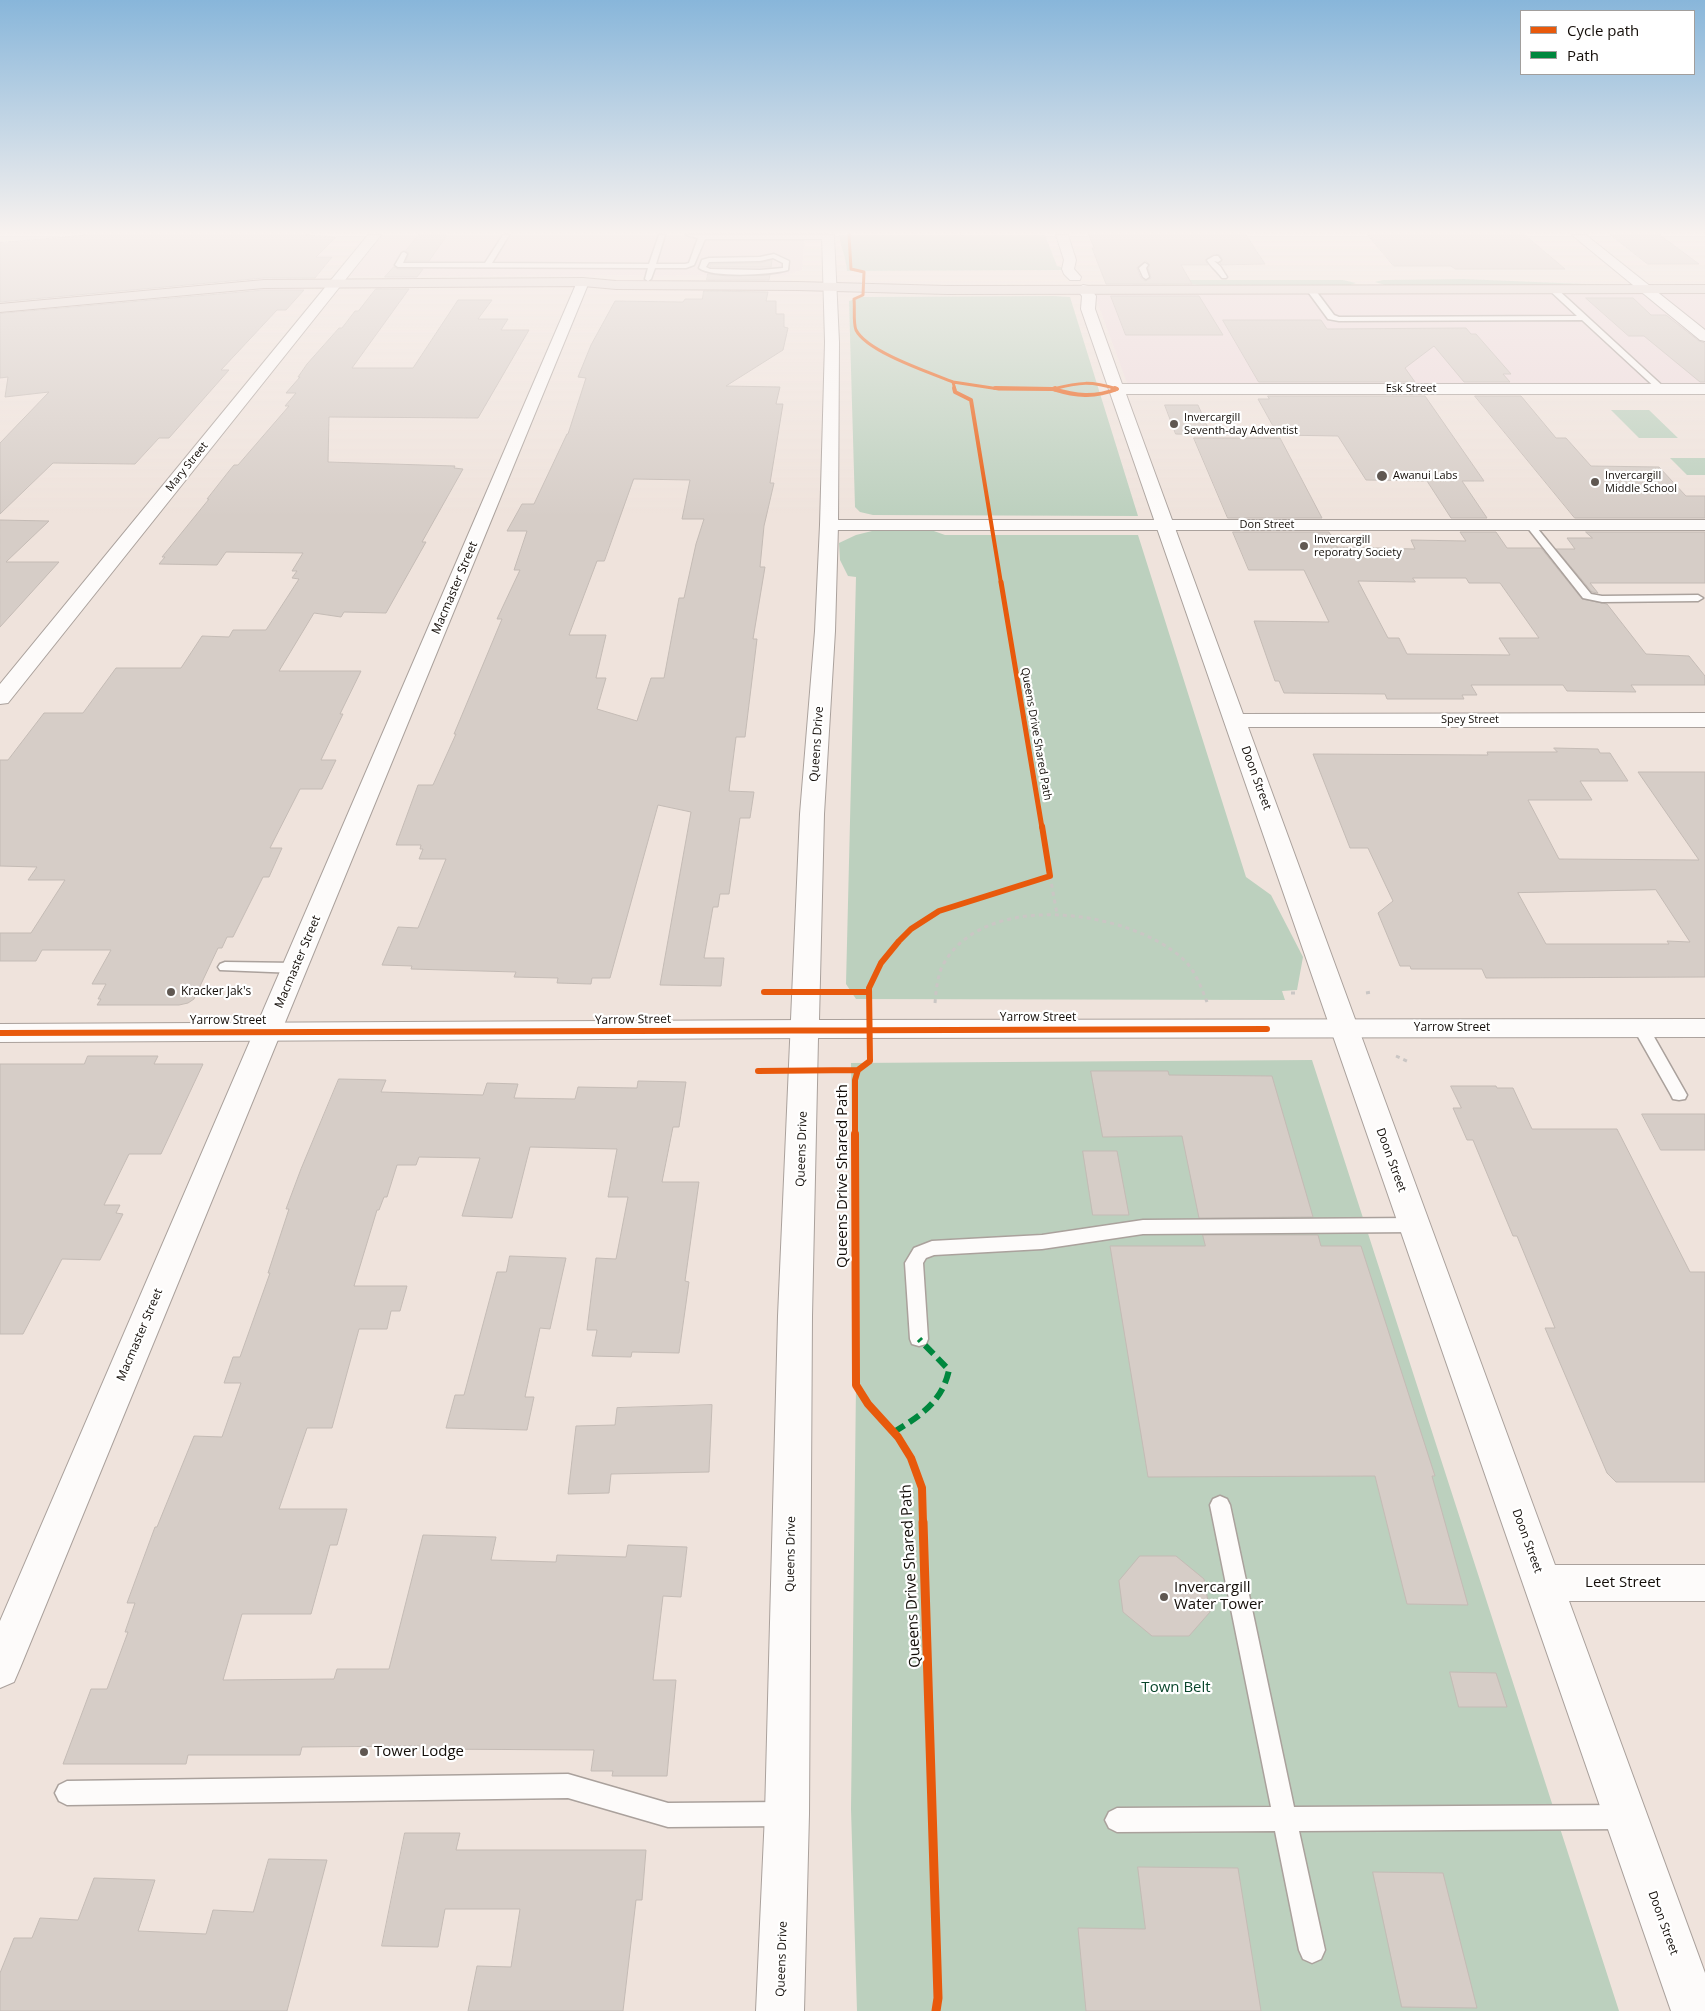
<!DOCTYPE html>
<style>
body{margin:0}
#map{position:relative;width:1705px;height:2011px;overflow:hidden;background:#efe3dc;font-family:"Open Sans",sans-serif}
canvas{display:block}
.legend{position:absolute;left:1520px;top:10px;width:175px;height:65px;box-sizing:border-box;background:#fff;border:1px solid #a19e9c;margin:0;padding:6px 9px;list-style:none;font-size:15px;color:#130d08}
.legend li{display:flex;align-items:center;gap:10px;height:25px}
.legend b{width:25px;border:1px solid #a19e9c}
</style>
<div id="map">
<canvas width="1705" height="2011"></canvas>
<ul class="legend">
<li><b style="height:6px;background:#e8590c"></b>Cycle path</li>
<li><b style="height:6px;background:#00873e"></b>Path</li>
</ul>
</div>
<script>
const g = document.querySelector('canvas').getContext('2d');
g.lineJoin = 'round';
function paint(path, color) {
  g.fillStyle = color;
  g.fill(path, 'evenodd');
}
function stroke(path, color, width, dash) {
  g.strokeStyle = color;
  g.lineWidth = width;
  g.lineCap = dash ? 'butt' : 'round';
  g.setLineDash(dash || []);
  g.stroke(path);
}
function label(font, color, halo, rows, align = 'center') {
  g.font = font + ' "Open Sans",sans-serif';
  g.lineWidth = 4.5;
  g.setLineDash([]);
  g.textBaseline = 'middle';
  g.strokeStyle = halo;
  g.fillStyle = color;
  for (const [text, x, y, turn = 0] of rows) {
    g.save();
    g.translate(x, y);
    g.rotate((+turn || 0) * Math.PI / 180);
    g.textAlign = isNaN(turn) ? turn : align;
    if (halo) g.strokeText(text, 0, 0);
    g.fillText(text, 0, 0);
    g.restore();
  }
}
paint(new Path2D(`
 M 382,235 L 805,235 L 802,270 L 786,275 L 350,276 Z
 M 1100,293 L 1705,293 L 1705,383 L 1127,383 L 1095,296 Z`), '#eedbdd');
paint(new Path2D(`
 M 839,235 L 1045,235 L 1057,266 L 1061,267 L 1062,270 L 847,271 C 846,257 841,249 839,235 Z
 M 1463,279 L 1609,285 L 1388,286 L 1375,282 L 1383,280 Z
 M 1111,280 L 1343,280 L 1356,283 L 1348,286 L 1220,286 Z
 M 1054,296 L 1070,297 L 1138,516 L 873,515 L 860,512 L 855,507 L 849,301 L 862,297 Z
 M 1611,410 L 1649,410 L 1678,438 L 1639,438 Z
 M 1670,458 L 1705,458 L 1705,475 L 1687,475 Z
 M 884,528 L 931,530 L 945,535 L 1138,535 L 1246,877 L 1271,895 L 1303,957 L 1297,990 L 1282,991 L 1285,1000 L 856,999 L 846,984 L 856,577 L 848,576 L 840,560 L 839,543 L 856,535 Z
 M 1312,1060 L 1619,2011 L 857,2011 L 851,1809 L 856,1385 L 851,1063 Z`), '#bcd0be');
const building = new Path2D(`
 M 88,235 L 303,235 L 336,237 L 316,257 L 332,257 L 315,278 L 264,278 L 0,302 L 0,243 Z
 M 419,235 L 447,235 L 429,261 L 406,261 L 409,253 L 406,251 Z
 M 1089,235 L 1246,235 L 1265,264 L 1222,265 L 1220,263 L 1222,259 L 1220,255 L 1214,254 L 1205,260 L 1208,265 L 1181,265 L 1192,284 L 1106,284 L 1092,248 L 1094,248 ZM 1146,261 L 1150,265 L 1148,268 L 1151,278 L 1145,281 L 1141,278 L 1137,268 Z
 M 1368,235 L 1525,235 L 1565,269 L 1455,269 L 1451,266 L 1394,266 Z
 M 1611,235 L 1660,235 L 1699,264 L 1648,264 Z
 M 772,260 L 771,267 L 710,267 L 710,264 L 760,263 Z
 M 394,267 L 398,269 L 423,269 L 417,277 L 385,277 Z
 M 708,274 L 728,276 L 770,275 L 769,280 L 707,280 Z
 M 376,289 L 409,289 L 352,368 L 413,368 L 458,300 L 492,300 L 478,319 L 508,319 L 501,330 L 529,330 L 478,418 L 329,417 L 328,462 L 455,466 L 454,468 L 463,469 L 422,542 L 426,542 L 386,613 L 344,612 L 341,617 L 314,613 L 279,671 L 361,671 L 340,714 L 343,714 L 321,760 L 336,760 L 322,789 L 300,789 L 270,848 L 282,848 L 269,877 L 263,877 L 233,937 L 227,937 L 222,948 L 218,948 L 194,999 L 188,1003 L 179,1005 L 97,1005 L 101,999 L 98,999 L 106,984 L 92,984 L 111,950 L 42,950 L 36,961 L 0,961 L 0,933 L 31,933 L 65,880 L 28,880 L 37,867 L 0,866 L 0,760 L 8,760 L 44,713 L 83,713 L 116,668 L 181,668 L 202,636 L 229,637 L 233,630 L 266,630 L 299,579 L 292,578 L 297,571 L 292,571 L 303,553 L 226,552 L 217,565 L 159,564 L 165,557 L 162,557 L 209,499 L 207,499 L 229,471 L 234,465 L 238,465 L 289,406 L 285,406 L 296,393 L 286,393 L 300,377 L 298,377 L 307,364 L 339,328 L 342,328 L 355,311 L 358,311 Z
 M 264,290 L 304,290 L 286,310 L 277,310 L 221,370 L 229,370 L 169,438 L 159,438 L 135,464 L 53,463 L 0,514 L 0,443 L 49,392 L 5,397 L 8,377 L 0,378 L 0,314 Z
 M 704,291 L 768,292 L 766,301 L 776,301 L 776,314 L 784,314 L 784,327 L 788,328 L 783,350 L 726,386 L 780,387 L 776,404 L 783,404 L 770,483 L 774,483 L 764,526 L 760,567 L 765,567 L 753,639 L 757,639 L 745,737 L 736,737 L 729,791 L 754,792 L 750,818 L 740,818 L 729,894 L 720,894 L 718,907 L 713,907 L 704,958 L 724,958 L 721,986 L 660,985 L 691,812 L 658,805 L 610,978 L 592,978 L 591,984 L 557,983 L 558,978 L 514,977 L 516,972 L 411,969 L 412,966 L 382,965 L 398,927 L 418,928 L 446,859 L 419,859 L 423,849 L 420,849 L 421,845 L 396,845 L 418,785 L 433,785 L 456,734 L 454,734 L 502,619 L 497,619 L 520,570 L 514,570 L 527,531 L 507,531 L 522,504 L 534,504 L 567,434 L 568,434 L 586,378 L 578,377 L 591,345 L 615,301 L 683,302 L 685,299 L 702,299 ZM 634,479 L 690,480 L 682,519 L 704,519 L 696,544 L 684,598 L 679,598 L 664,678 L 651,678 L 637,721 L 597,709 L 606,678 L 596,678 L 606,635 L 569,635 L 597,561 L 604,561 Z
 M 1111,296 L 1199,296 L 1223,335 L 1126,335 Z
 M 1586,298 L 1633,298 L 1651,315 L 1666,315 L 1699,341 L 1705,343 L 1705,382 L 1700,382 L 1644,336 L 1629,336 Z
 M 1223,320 L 1321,320 L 1327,329 L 1466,328 L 1471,334 L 1476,334 L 1511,374 L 1503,374 L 1510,382 L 1464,382 L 1434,346 L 1405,368 L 1415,382 L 1259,382 Z
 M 1268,396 L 1425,396 L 1484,481 L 1462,481 L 1487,518 L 1451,518 L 1427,481 L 1366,480 L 1338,436 L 1278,435 L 1258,399 L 1269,399 Z
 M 1475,396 L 1521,396 L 1556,438 L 1566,438 L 1591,466 L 1659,467 L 1686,496 L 1705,496 L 1705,518 L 1575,518 Z
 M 1165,405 L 1198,405 L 1211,435 L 1176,434 Z
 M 1194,438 L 1280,438 L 1322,518 L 1228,518 Z
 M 0,520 L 49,521 L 6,562 L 59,562 L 0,627 Z
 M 1233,532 L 1329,532 L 1337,547 L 1415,549 L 1411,540 L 1466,541 L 1460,532 L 1496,532 L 1507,548 L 1541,548 L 1582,599 L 1607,604 L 1646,654 L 1689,656 L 1705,676 L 1705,685 L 1631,685 L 1636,692 L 1567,691 L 1563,685 L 1471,685 L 1477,695 L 1462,695 L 1464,699 L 1387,699 L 1385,694 L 1284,693 L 1279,681 L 1275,681 L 1254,621 L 1329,622 L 1304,570 L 1249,570 ZM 1413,578 L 1466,578 L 1469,583 L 1500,583 L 1539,638 L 1499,638 L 1510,655 L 1407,654 L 1399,638 L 1388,638 L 1358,581 L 1415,582 Z
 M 1586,532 L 1705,532 L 1705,583 L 1590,583 L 1598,593 L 1592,592 L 1556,549 L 1575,549 L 1567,538 L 1592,538 Z
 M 1554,748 L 1598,749 L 1600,753 L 1610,753 L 1628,781 L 1580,781 L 1592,800 L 1528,800 L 1559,859 L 1699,860 L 1638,772 L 1705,772 L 1705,977 L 1486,978 L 1482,969 L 1411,969 L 1410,966 L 1400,966 L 1378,913 L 1393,901 L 1368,848 L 1350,848 L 1313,754 L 1488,755 L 1487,752 L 1557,752 ZM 1656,890 L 1690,942 L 1667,941 L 1669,944 L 1546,944 L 1518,893 Z
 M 88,1056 L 158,1056 L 154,1064 L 203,1064 L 161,1154 L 129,1154 L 104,1205 L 120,1205 L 116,1213 L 123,1214 L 100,1260 L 62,1259 L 23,1334 L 0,1334 L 0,1064 L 84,1064 Z
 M 1091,1071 L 1168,1071 L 1169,1075 L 1272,1076 L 1313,1217 L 1199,1218 L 1182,1136 L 1103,1137 Z
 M 339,1079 L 386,1080 L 381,1092 L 483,1095 L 487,1083 L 518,1084 L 514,1098 L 575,1099 L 578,1087 L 637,1088 L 638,1081 L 686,1082 L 679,1127 L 673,1127 L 662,1182 L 699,1182 L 685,1281 L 689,1282 L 679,1353 L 632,1352 L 631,1357 L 592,1356 L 597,1330 L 587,1330 L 596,1258 L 616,1259 L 628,1197 L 608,1197 L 617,1149 L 530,1147 L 512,1218 L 462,1216 L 480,1158 L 419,1157 L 416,1165 L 397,1165 L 387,1197 L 384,1197 L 379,1210 L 377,1210 L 354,1286 L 407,1286 L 400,1311 L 391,1311 L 387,1329 L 359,1329 L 332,1428 L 307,1428 L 279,1509 L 347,1509 L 337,1545 L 330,1545 L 311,1614 L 242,1614 L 223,1680 L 334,1679 L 337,1669 L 389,1669 L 423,1535 L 496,1537 L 491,1560 L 556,1562 L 557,1555 L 626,1557 L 628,1545 L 687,1547 L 681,1597 L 663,1596 L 653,1680 L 676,1680 L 667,1776 L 612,1776 L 613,1771 L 591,1771 L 594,1750 L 420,1749 L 420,1746 L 302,1747 L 300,1755 L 188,1755 L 186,1764 L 63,1764 L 91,1689 L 107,1689 L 128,1632 L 125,1632 L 135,1603 L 127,1603 L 155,1527 L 157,1527 L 194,1436 L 222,1437 L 241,1383 L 224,1383 L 233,1357 L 240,1357 L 270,1273 L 268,1273 L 289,1209 L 286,1209 L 301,1169 Z
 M 1451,1086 L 1496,1086 L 1497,1088 L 1513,1088 L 1532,1129 L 1617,1129 L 1690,1272 L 1705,1272 L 1705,1482 L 1616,1482 L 1607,1473 L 1545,1328 L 1555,1328 L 1517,1236 L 1513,1236 L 1473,1140 L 1467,1140 L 1453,1108 L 1461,1108 Z
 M 1642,1114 L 1705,1114 L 1705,1150 L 1661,1150 Z
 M 1083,1151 L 1117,1151 L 1129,1215 L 1093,1215 Z
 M 1203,1235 L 1318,1235 L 1321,1246 L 1361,1246 L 1435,1476 L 1432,1476 L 1468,1605 L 1407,1604 L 1375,1476 L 1148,1477 L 1110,1246 L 1205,1246 Z
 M 510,1256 L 566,1258 L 550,1329 L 540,1328 L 525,1397 L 534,1397 L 527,1430 L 446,1428 L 455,1395 L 464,1395 L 497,1272 L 506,1272 Z
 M 712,1405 L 709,1472 L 611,1474 L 609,1493 L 568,1494 L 576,1426 L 615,1425 L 617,1408 Z
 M 1140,1556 L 1176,1556 L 1204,1579 L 1210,1612 L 1189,1636 L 1152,1636 L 1123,1612 L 1119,1581 Z
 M 1450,1672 L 1496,1673 L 1507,1707 L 1459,1707 Z
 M 405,1833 L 460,1833 L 456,1850 L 646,1850 L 642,1900 L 636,1900 L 623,2011 L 468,2011 L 477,1966 L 511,1967 L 520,1909 L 445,1909 L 438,1947 L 382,1946 Z
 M 269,1859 L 327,1860 L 287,2011 L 0,2011 L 0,1973 L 14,1938 L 32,1938 L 40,1918 L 78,1920 L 94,1878 L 155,1880 L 138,1931 L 206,1934 L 213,1910 L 253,1912 Z
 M 1138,1867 L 1238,1868 L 1261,2011 L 1086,2011 L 1078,1928 L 1145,1929 Z
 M 1373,1872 L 1443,1873 L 1477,2008 L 1402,2007 Z`);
paint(building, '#d6cdc7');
stroke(building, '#c4bbb5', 1);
const service = new Path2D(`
 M 503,235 L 509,235 L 492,263 L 649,264 L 659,235 L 665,235 L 656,264 L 685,264 L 689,263 L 698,238 L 686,235 L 829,235 L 831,237 L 828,239 L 705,239 L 694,265 L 686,268 L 655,268 L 651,279 L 648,281 L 645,279 L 648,268 L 398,267 L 395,265 L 402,253 L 404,252 L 407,254 L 403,263 L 485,263 Z
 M 774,254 L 789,261 L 788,270 C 771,275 712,278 699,268 L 702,260 L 709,258 L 760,257 ZM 773,258 L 783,263 L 783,268 L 760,270 L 710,269 L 706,267 L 709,262 L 760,261 Z
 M 1214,256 L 1218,256 L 1221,260 L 1218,262 L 1214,261 L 1220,266 L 1227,277 L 1226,278 L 1222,278 C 1217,271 1211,267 1207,260 Z
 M 1145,263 L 1148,265 L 1146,268 L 1149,277 L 1146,279 L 1143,277 L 1139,268 Z
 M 1307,287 L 1313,287 L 1334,315 L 1339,317 L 1577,316 L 1548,289 L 1555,287 L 1666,389 L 1659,391 L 1582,320 L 1339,321 L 1328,319 L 1306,289 Z
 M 1530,522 L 1533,523 L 1591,594 L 1602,596 L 1698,595 L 1703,598 L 1698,601 L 1602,602 L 1583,598 L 1527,527 L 1527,523 Z
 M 225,962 L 296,963 L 301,965 L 303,968 L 301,971 L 296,973 L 220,970 L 218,967 L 220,964 Z
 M 1641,1023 L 1646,1024 L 1649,1028 L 1687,1095 L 1685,1099 L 1679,1100 L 1673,1099 L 1671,1095 L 1633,1028 L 1636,1024 Z
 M 1415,1218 L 1421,1220 L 1424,1225 L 1421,1230 L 1415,1232 L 1143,1234 L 1042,1249 L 934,1255 L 926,1258 L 923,1263 L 928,1339 L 926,1344 L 919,1346 L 912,1344 L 910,1339 L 905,1263 L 914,1248 L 932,1241 L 1042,1235 L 1143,1220 Z
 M 1220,1496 L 1227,1499 L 1230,1505 L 1294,1807 L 1624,1805 L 1632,1809 L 1636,1817 L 1632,1825 L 1624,1829 L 1299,1831 L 1325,1950 L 1321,1959 L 1312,1963 L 1303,1959 L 1299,1950 L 1275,1831 L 1117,1832 L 1109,1828 L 1105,1820 L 1109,1812 L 1117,1808 L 1271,1807 L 1210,1505 L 1213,1499 Z
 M 568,1774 L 668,1803 L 785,1802 L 793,1806 L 797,1814 L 793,1822 L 785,1826 L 668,1827 L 568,1798 L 67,1805 L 59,1801 L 55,1793 L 59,1785 L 67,1781 Z`);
const minor = new Path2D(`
 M 368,235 L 381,235 L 8,703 L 0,704 L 0,684 Z
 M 1056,235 L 1068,235 L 1076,260 L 1074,269 L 1081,277 L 1080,280 L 1070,280 L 1064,274 L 1062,269 L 1064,260 Z
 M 1572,235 L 1586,235 L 1705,330 L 1705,341 L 1700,340 Z
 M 583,278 L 589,282 L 20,1668 L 14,1682 L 0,1688 L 0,1621 L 577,282 Z
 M 1083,285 L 1088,286 L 1096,296 L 1095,309 L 1122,384 L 1705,384 L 1705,394 L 1126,394 L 1243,714 L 1705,713 L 1705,727 L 1248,727 L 1555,1565 L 1705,1565 L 1705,1601 L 1569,1601 L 1705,1973 L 1705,2011 L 1671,2011 L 1081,309 L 1082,296 L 1076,289 Z`);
const tertiary = new Path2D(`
 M 829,520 L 1705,520 L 1705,530 L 829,530 L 823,529 L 820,525 L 823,521 Z
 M 806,1020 L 816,1023 L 820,1029 L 816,1035 L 806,1038 L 0,1042 L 0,1024 Z`);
const secondary = new Path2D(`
 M 822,235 L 834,235 L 839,342 L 838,525 L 835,631 L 824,814 L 819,1020 L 1705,1019 L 1705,1037 L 818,1038 L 812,1316 L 809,1814 L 804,2011 L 756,2011 L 765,1814 L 778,1316 L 800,814 L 815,631 L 820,525 L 825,342 Z`);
const trunk = new Path2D(`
 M 583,278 L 616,281 L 798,282 L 947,286 L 1705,285 L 1705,293 L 947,294 L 798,290 L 616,289 L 583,286 L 264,288 L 0,312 L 0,304 L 264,280 Z`);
stroke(service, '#aaa19c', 3);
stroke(minor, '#aaa19c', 2);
stroke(tertiary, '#aaa19c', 2);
stroke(secondary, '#aaa19c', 2);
stroke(trunk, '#aa9991', 2);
stroke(new Path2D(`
 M 960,235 L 977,244 L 1041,267`), '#cac6c4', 1, [2, 2]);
stroke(new Path2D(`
 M 1050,876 L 1057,914
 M 1291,993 L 1298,993
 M 1366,993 L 1372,992
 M 935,1003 C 936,992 937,980 941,969 C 979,888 1128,909 1183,959 C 1195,970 1201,987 1207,1002
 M 1396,1056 L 1409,1062`), '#cac6c4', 3, [4, 4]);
paint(service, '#fdfbfa');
paint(minor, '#fdfbfa');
paint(tertiary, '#fdfbfa');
paint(secondary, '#fdfbfa');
paint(trunk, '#e4dbd6');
stroke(new Path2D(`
 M 894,1432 C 920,1416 942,1402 949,1370 L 919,1339`), '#00873e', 6, [12, 6]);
stroke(new Path2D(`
 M 849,235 L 851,269 L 864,272 L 863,295 L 854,299 C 855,308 853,323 856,330 C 867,352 931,373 953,382 L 955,390
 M 953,382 L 999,389 L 1053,389
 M 1053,389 L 1055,390
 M 1053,389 C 1080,382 1091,381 1117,389 L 1115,390`), '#e8590c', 3);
stroke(new Path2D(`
 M 954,388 L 955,392 L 971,400 L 1001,583
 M 995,388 L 1053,389
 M 1053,389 C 1076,396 1094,398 1117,389 L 1115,388
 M 1053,389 L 1055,388`), '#e8590c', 4);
stroke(new Path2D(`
 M 1001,582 L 1042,828`), '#e8590c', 5);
stroke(new Path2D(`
 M 764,992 L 869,992
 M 0,1033 L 1267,1029
 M 758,1071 L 858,1070
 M 855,1135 L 855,1080 L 858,1070 L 870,1061 L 869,988 L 881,963 L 899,941 L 911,929 L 939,911 L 1050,876 L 1042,826`), '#e8590c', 6);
stroke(new Path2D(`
 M 855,1134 L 856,1385 L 868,1404 L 898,1437 L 911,1458 L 922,1488 L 923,1523`), '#e8590c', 8);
stroke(new Path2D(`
 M 923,1522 L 938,1998 L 936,2011`), '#e8590c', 9);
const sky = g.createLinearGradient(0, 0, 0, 517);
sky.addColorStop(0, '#88b6da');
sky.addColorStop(0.45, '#f8f2ef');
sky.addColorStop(1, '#f8f2ef00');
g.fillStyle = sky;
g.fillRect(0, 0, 1705, 517);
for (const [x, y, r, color] of [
 [1174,424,5,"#605852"],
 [1382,476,6,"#605852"],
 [1595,482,5,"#605852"],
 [1304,546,5,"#605852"],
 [171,992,5,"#605852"],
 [1164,1597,5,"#605852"],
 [364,1752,5,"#605852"]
]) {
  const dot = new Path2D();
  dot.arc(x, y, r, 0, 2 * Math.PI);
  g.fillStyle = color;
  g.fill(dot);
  stroke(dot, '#fff', 2);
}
label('11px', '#130d08', '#fff', [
 ["Esk Street",1411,389],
 ["Mary Street",187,467,-51],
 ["Don Street",1267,525],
 ["Spey Street",1470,720],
 ["Queens Drive Shared Path",1036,734,80]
]);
label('11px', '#130d08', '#fff', [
 ["Invercargill",1184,418],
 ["Seventh-day Adventist",1184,431],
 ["Awanui Labs",1393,476],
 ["Invercargill",1605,476],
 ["Middle School",1605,489],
 ["Invercargill",1314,540],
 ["reporatry Society",1314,553]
], 'left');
label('12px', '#130d08', '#fff', [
 ["Macmaster Street",455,588,-67],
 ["Queens Drive",817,744,-86],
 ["Doon Street",1256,778,70],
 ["Macmaster Street",298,962,-67],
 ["Yarrow Street",1038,1018],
 ["Yarrow Street",633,1020,-1],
 ["Yarrow Street",228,1021],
 ["Yarrow Street",1452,1028],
 ["Queens Drive",802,1149,-88],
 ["Doon Street",1391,1160,70],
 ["Macmaster Street",140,1335,-67],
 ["Doon Street",1527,1541,70],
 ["Queens Drive",791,1554,-89],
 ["Doon Street",1663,1923,70],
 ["Queens Drive",782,1959,-88]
]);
label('12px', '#130d08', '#fff', [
 ["Kracker Jak's",181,992]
], 'left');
label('15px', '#130d08', '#fff', [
 ["Queens Drive Shared Path",843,1176,-90],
 ["Queens Drive Shared Path",911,1576,-93],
 ["Leet Street",1623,1583]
]);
label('15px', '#130d08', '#fff', [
 ["Invercargill",1174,1588],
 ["Water Tower",1174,1605],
 ["Tower Lodge",374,1752]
], 'left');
label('15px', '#0a462c', '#fff', [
 ["Town Belt",1176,1688]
]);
</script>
